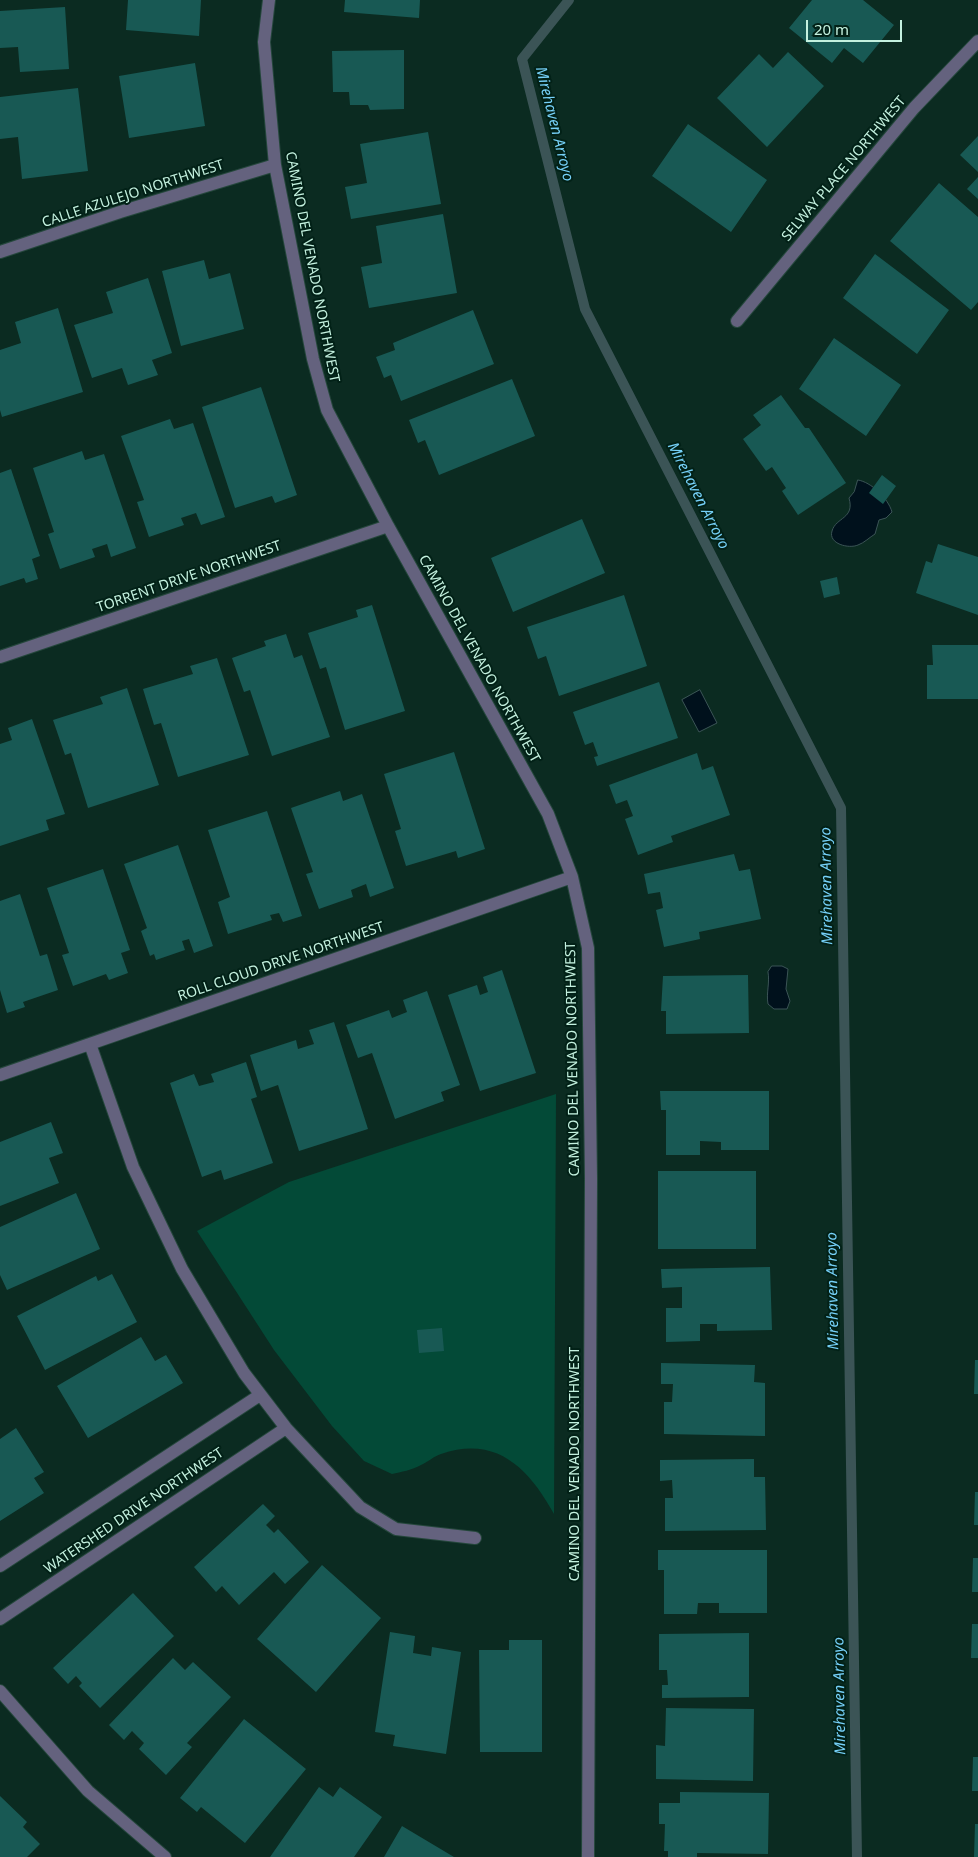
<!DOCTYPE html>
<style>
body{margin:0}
#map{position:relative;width:978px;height:1857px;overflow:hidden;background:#0b2b21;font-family:"Noto Sans",sans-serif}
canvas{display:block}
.scale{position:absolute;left:806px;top:20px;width:96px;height:22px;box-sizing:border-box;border:2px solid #c4f1df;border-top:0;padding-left:6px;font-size:15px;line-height:18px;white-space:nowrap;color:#c4f1df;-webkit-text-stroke:4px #022117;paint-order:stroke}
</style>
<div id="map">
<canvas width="978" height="1857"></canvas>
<div class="scale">20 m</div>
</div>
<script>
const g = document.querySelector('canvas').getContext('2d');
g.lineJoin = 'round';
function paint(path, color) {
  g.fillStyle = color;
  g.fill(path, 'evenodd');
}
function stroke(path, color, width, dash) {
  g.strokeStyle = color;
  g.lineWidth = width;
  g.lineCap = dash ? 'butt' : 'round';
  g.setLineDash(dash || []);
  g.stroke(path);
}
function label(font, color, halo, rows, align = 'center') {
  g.font = font + ' "Noto Sans",sans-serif';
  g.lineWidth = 4;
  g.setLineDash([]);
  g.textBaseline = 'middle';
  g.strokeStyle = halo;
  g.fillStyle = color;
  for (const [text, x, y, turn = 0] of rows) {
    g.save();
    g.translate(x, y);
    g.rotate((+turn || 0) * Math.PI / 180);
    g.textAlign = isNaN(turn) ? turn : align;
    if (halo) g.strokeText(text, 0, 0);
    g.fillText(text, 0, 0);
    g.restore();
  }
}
paint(new Path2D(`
 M 556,1094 L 554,1514 C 529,1469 497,1435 441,1454 C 434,1456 428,1462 421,1465 C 412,1470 401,1472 392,1474 L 364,1461 L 332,1426 L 274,1350 L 197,1231 L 289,1182 Z`), '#034a37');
const water = new Path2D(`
 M 858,480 C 871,482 888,498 892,512 L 886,518 L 879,520 L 875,534 C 870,537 864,543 858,545 C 849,549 828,544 832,531 C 836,517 855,519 849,498 L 854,492 Z
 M 700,690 L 717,723 L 699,732 L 682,700 Z
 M 772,966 L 782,966 L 788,969 L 786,989 L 790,1001 L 787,1009 L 774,1009 L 768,1004 C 766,993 770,983 768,972 Z`);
paint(water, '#00111c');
stroke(water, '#3b5456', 1);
stroke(new Path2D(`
 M 569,0 L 522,59 L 585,309 L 841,808 L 857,1857`), '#3b5456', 10);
paint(new Path2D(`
 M 128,0 L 201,0 L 199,36 L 126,30 Z
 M 345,0 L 420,0 L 419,18 L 344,12 Z
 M 812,0 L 863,0 L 894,25 L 863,63 L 844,48 L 832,63 L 789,28 Z
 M 65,7 L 69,69 L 20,72 L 18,47 L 0,48 L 0,11 Z
 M 404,50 L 404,109 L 370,110 L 368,105 L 350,105 L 349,92 L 333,92 L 332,51 Z
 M 788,52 L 824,86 L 767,147 L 717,98 L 759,54 L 773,68 Z
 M 195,63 L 205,126 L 129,138 L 119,76 Z
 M 78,88 L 88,171 L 22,179 L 18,137 L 0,139 L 0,97 Z
 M 688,124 L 767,180 L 731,232 L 652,176 Z
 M 428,132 L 441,204 L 351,219 L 345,187 L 367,183 L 360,144 Z
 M 978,136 L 978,172 L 960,155 Z
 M 978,177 L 978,199 L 967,189 Z
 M 939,183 L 978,217 L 978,302 L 971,310 L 890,241 Z
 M 443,214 L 457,293 L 369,308 L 361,267 L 382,263 L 376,226 Z
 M 875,254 L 949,310 L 917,354 L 843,298 Z
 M 204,260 L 209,279 L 230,273 L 244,329 L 181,346 L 162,271 Z
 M 148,278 L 172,353 L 152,360 L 158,375 L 128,385 L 122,368 L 92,378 L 74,325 L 113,313 L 106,292 Z
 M 58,308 L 83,392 L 2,417 L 0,410 L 0,350 L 21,343 L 15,322 Z
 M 473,310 L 494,364 L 401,401 L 391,375 L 384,378 L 376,357 L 395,350 L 393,343 Z
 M 834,338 L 901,385 L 866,436 L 799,389 Z
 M 512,379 L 535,436 L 439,475 L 425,440 L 418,443 L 409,420 Z
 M 261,387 L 297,495 L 275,503 L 272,496 L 235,508 L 202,407 Z
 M 781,395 L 805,428 L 809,428 L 846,483 L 798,515 L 782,491 L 786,488 L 772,467 L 766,471 L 743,439 L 761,425 L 753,415 Z
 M 170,419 L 174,429 L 193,423 L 225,517 L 201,525 L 196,513 L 181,518 L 184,525 L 149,537 L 137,502 L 144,500 L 121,436 Z
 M 82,451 L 85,460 L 104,454 L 136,548 L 111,557 L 107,544 L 92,549 L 95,557 L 60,569 L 48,534 L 54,532 L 33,468 Z
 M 11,469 L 40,556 L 32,559 L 38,579 L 26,583 L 24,578 L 0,586 L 0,473 Z
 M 882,475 L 896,486 L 883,504 L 869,493 Z
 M 582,519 L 605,573 L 513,612 L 491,558 Z
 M 938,544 L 978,557 L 978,615 L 916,593 L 926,561 L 932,563 Z
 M 837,577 L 840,594 L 824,598 L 820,581 Z
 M 624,595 L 647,666 L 559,696 L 546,656 L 538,659 L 527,627 Z
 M 372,605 L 405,711 L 345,730 L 326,667 L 320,669 L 308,633 L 358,617 L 356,610 Z
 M 286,634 L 294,658 L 302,655 L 330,737 L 272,756 L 250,690 L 244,692 L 232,658 L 266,646 L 264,641 Z
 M 932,645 L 978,645 L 978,699 L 927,699 L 927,665 L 933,665 Z
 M 217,658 L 249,755 L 178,777 L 161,723 L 154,725 L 143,689 L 193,674 L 190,666 Z
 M 659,682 L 678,738 L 597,766 L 594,757 L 598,756 L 593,742 L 585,745 L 573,712 Z
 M 127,688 L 159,785 L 88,808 L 71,753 L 65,755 L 53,720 L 103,704 L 100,697 Z
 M 32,719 L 65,814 L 46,820 L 49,830 L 0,846 L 0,744 L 12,740 L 8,728 Z
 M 454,752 L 485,849 L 458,858 L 456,851 L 406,866 L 395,831 L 401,829 L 384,774 Z
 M 697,753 L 702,770 L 713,766 L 730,815 L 671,836 L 673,842 L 638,855 L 625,819 L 633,816 L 627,800 L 616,804 L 609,785 Z
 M 340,791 L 343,801 L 362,794 L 394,888 L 370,897 L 366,884 L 351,890 L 353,897 L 319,909 L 306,874 L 313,872 L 291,808 Z
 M 267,811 L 302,916 L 283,922 L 279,913 L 270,915 L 272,920 L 228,934 L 218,902 L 230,897 L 208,830 Z
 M 178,845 L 213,946 L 194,953 L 189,939 L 182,941 L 185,950 L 156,960 L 154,954 L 150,956 L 141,931 L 147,928 L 124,864 Z
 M 734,854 L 739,871 L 750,869 L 761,919 L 699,932 L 700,939 L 664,947 L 656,910 L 663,908 L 660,892 L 648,894 L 644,874 Z
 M 103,869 L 130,950 L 121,953 L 128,973 L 109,980 L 106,974 L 73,986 L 62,955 L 69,953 L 47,888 Z
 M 20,894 L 40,956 L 47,954 L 58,990 L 23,1002 L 25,1007 L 7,1013 L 0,990 L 0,901 Z
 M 502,970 L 536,1073 L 480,1091 L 448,995 L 477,985 L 480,995 L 488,992 L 483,977 Z
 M 748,975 L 749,1033 L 666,1034 L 666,1011 L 661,1011 L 663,976 Z
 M 427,991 L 460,1085 L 441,1092 L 444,1101 L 395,1119 L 372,1053 L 358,1058 L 346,1025 L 389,1010 L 392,1018 L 407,1012 L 403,1000 Z
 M 334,1022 L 368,1129 L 299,1151 L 278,1085 L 261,1091 L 250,1055 L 296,1040 L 298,1049 L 314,1044 L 309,1030 Z
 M 246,1062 L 257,1097 L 251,1099 L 273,1163 L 224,1180 L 221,1170 L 202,1177 L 170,1083 L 194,1074 L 199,1086 L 214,1082 L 211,1074 Z
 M 660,1091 L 769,1091 L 769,1150 L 721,1150 L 721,1142 L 700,1141 L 700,1155 L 666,1155 L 666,1110 L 661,1110 Z
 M 51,1122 L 63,1153 L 49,1158 L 59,1183 L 0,1206 L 0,1142 Z
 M 658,1171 L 756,1171 L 756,1249 L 658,1249 Z
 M 76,1193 L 100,1249 L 7,1290 L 0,1275 L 0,1227 Z
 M 770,1267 L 772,1330 L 717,1331 L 717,1324 L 700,1324 L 700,1341 L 666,1342 L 666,1308 L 682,1308 L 682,1287 L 662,1288 L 661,1269 Z
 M 112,1274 L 137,1322 L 45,1370 L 17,1316 L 96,1276 L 98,1281 Z
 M 442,1328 L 444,1351 L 419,1353 L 417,1330 Z
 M 141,1337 L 155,1361 L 166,1355 L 183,1383 L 88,1438 L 57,1386 Z
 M 975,1360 L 978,1360 L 978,1394 L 974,1394 Z
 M 661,1363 L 755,1365 L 754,1382 L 765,1383 L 765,1436 L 664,1434 L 664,1402 L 672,1402 L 673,1384 L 661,1384 Z
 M 16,1428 L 44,1472 L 34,1478 L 44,1493 L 0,1521 L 0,1439 Z
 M 754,1459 L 754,1477 L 765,1477 L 766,1530 L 665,1531 L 665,1498 L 673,1498 L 672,1480 L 660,1481 L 660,1460 Z
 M 975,1492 L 978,1492 L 978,1525 L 974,1525 Z
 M 263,1504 L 275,1516 L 266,1525 L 274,1533 L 278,1529 L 309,1562 L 285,1584 L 274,1572 L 239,1605 L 222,1586 L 216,1592 L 194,1567 Z
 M 658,1550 L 767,1550 L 767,1613 L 719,1613 L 719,1603 L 698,1603 L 697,1614 L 664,1614 L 664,1570 L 658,1570 Z
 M 973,1558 L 978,1558 L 978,1592 L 972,1592 Z
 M 322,1565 L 381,1618 L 316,1692 L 257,1639 Z
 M 133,1593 L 174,1636 L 100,1708 L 79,1686 L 82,1683 L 76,1676 L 68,1684 L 53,1668 Z
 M 972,1624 L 978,1624 L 978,1658 L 971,1658 Z
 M 390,1632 L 415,1636 L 413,1653 L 431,1656 L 432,1647 L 461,1652 L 446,1754 L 393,1746 L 395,1735 L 375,1732 Z
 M 749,1633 L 749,1697 L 662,1698 L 662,1685 L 668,1685 L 667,1670 L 659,1670 L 659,1634 Z
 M 509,1640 L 542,1640 L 542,1752 L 480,1752 L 479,1650 L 509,1650 Z
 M 173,1658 L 185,1670 L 193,1662 L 231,1697 L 187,1743 L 192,1747 L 166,1775 L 139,1749 L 144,1743 L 132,1731 L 124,1740 L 109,1725 Z
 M 666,1708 L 754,1709 L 753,1781 L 656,1779 L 656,1745 L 665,1746 Z
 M 244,1719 L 306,1769 L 245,1843 L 201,1807 L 197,1812 L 180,1798 Z
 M 973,1757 L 978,1757 L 978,1791 L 972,1791 Z
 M 319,1787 L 333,1797 L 340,1787 L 382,1817 L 354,1857 L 270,1857 Z
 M 680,1792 L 769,1793 L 768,1854 L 697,1853 L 697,1857 L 668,1857 L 668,1851 L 664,1851 L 665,1824 L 659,1824 L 659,1803 L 680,1803 Z
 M 0,1796 L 27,1822 L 23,1827 L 40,1844 L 27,1857 L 0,1857 Z
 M 975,1824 L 978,1824 L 978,1857 L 974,1857 Z
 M 402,1826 L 454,1857 L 384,1857 Z`), '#185954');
const minor = new Path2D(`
 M 269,0 L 264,42 L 275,165 L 313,359 L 327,410 L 388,526 L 548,814 L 572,877 L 588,948 L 591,1179 L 588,1857
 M 0,252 L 120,212 L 275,165
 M 737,321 L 914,108 L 978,41
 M 0,657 L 388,526
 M 90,1044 L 133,1167 L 182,1269 L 244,1373 L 286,1428 L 360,1507 L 396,1529 L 475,1538
 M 0,1075 L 572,877
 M 0,1566 L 260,1395
 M 0,1619 L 286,1428
 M 0,1691 L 88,1791 L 165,1857`);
stroke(minor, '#25473c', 14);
stroke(minor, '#64627e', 12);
label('14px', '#c4f1df', '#022117', [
 ["SELWAY PLACE NORTHWEST",844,169,-50],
 ["CALLE AZULEJO NORTHWEST",133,194,-18],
 ["CAMINO DEL VENADO NORTHWEST",312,267,79],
 ["TORRENT DRIVE NORTHWEST",189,577,-19],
 ["CAMINO DEL VENADO NORTHWEST",479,659,61],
 ["ROLL CLOUD DRIVE NORTHWEST",281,962,-19],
 ["CAMINO DEL VENADO NORTHWEST",573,1059,-91],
 ["CAMINO DEL VENADO NORTHWEST",575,1464,-90],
 ["WATERSHED DRIVE NORTHWEST",134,1511,-34]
]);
label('italic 15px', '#76d1f9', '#022117', [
 ["Mirehaven Arroyo",554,124,76],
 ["Mirehaven Arroyo",698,496,63],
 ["Mirehaven Arroyo",827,886,-91],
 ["Mirehaven Arroyo",833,1291,-91],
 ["Mirehaven Arroyo",840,1696,-91]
]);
</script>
